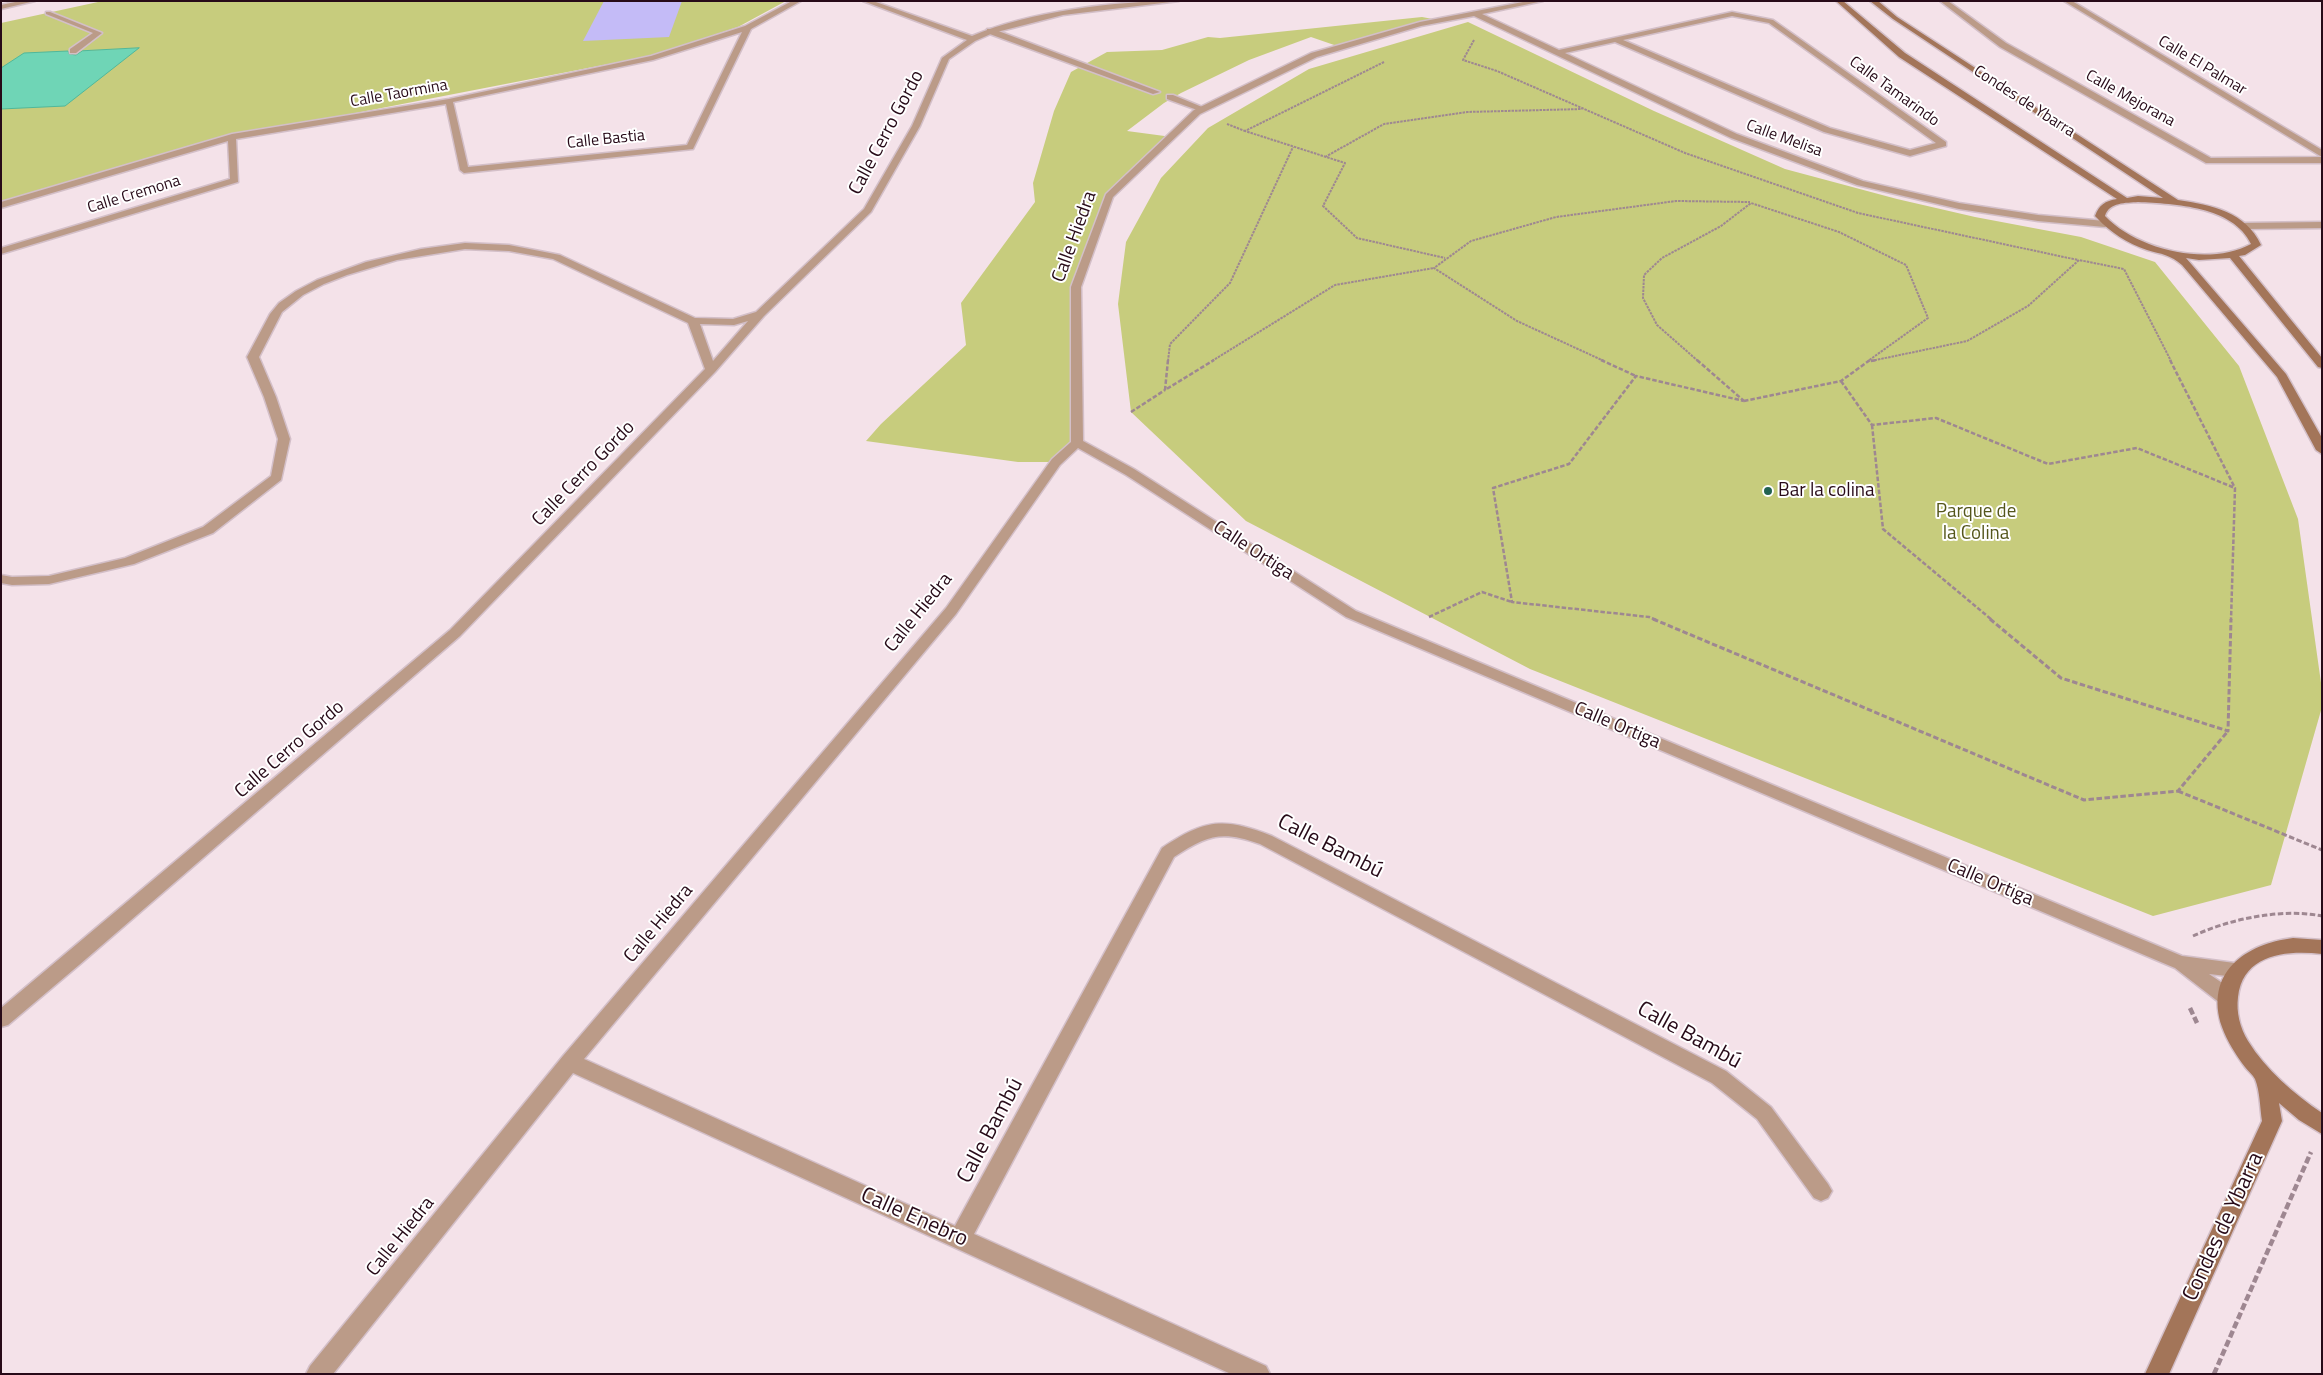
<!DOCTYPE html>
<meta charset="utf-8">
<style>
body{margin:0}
#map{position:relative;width:2323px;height:1375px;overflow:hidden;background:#f4e2e9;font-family:"Titillium Web",sans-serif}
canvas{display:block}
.frame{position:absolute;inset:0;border:2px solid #270a18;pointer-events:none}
</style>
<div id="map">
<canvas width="2323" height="1375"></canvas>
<div class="frame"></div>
</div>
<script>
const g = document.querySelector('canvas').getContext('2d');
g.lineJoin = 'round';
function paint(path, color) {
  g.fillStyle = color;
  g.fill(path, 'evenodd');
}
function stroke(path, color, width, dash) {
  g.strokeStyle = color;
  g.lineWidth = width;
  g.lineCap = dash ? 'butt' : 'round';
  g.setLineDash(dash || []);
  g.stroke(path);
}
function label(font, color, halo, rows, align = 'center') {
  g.font = font + ' "Titillium Web",sans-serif';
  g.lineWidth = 4;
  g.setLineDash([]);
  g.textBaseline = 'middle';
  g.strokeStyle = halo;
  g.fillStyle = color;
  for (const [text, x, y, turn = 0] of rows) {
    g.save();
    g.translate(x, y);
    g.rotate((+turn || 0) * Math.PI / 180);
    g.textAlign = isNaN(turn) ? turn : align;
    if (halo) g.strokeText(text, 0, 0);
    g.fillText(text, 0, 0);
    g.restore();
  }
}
paint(new Path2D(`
 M 158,1 L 786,1 L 738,27 L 650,56 L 232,137 L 1,205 L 1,23 L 98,2 Z
 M 1422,17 L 1438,20 L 1340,47 L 1311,37 L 1249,60 L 1181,93 L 1164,103 L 1127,131 L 1172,137 L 1109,196 L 1076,287 L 1077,443 L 1056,462 L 1018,462 L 866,441 L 881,424 L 966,345 L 961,303 L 1035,202 L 1033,183 L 1054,111 L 1071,72 L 1107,52 L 1162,50 L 1208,37 L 1220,38 Z
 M 1468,22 L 1654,111 L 1785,169 L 1897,199 L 1975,217 L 2081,237 L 2155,262 L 2239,366 L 2298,519 L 2322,690 L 2322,707 L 2271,885 L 2153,916 L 1530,669 L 1246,521 L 1131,412 L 1118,304 L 1126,242 L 1161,178 L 1208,128 L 1309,69 Z`), '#c7cc7d');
paint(new Path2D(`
 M 604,1 L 682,1 L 669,37 L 583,41 Z`), '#c4bbf7');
const building = new Path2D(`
 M 139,48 L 65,106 L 1,109 L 1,68 L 24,53 L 68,51 L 69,54 L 76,55 L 82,51 Z`);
paint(building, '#6fd5b6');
stroke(building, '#50b89b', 1);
const pedestrian = new Path2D(`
 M 46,12 L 50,12 L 102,33 L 76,53 L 70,53 L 70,49 L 93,33 L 46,14 Z
 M 987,29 L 993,29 L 1160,92 L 1153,94 L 987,33 Z
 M 1167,95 L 1173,95 L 1207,109 L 1200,111 L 1167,99 Z`);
const minor = new Path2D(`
 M 20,1 L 35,1 L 1,9 L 1,5 Z
 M 792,1 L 801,1 L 751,29 L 693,149 L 464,173 L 460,170 L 446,104 L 236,139 L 238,182 L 1,254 L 1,248 L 230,179 L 228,141 L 1,208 L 1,202 L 232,134 L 449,99 L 651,56 L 745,26 ZM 742,32 L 687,145 L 468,167 L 453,102 L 653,60 Z
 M 863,1 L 873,1 L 972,36 C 1030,11 1116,1 1179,1 L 1063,15 L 993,33 L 975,41 L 949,59 L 920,126 L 871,212 L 764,316 L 715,372 L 460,636 L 79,965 L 8,1025 L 1,1027 L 1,1008 L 450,630 L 705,369 L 688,323 L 553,259 L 509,251 L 465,249 L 397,260 L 347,275 L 324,284 L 303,295 L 282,312 L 259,357 L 276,397 L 290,439 L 281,480 L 213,533 L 134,564 L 49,584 L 12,585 L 1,583 L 1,575 L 12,577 L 49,576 L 125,558 L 203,527 L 271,476 L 278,439 L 264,397 L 247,357 L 270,314 L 279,303 L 296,291 L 317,280 L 366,262 L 421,249 L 465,243 L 509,245 L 560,255 L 695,318 L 733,319 L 756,312 L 864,209 L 912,126 L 942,58 L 967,40 ZM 748,321 L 713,361 L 700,324 L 734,325 Z
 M 1528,1 L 1543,1 L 1482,14 L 1559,50 L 1732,12 L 1773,20 L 1946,142 L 1946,146 L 1910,156 L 1824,132 L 1615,42 L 1565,53 L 1737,134 L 1863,181 L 1959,203 L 2038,215 L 2105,221 L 2110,224 L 2105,227 L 2038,221 L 1959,209 L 1857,185 L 1731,138 L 1474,16 L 1421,26 L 1317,57 L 1200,114 L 1113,197 L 1081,287 L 1083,441 L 1134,469 L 1356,611 L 2182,956 L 2242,964 L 2245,969 L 2242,974 L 2236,977 L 2209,974 L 2234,991 L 2236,997 L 2234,1003 L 2227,1005 L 2220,1003 L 2175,968 L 1346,617 L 1126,475 L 1078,448 L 1060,465 L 956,614 L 584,1059 L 955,1226 L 1162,848 C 1206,819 1223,817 1272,836 L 1726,1071 L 1771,1107 L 1828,1184 L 1832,1191 L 1828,1198 L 1821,1201 L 1814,1198 L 1757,1119 L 1712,1083 L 1260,844 C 1222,830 1207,835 1174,857 L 974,1234 L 1266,1366 L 1270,1374 L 1231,1374 L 573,1073 L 333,1374 L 306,1374 L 310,1366 L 563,1056 L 946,608 L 1052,459 L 1071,442 L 1071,287 L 1106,194 L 1194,110 L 1311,53 L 1420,22 ZM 1732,16 L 1769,23 L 1936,143 L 1910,150 L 1830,128 L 1623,40 Z
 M 1940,1 L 1948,1 L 2006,43 L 2211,158 L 2322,157 L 2322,163 L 2206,163 L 2000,47 Z
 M 2064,1 L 2072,1 L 2322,150 L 2322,157 Z
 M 2322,222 L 2322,228 L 2245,229 L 2240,226 L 2245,223 Z`);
const secondary = new Path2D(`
 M 1836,1 L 1843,1 L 1905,53 L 2127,198 L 2138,196 L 2163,198 L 1893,19 L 1870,1 L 1878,1 L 1897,17 L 2178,200 C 2212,205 2246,212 2261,245 L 2245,255 L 2239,256 L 2322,358 L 2322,368 L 2318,367 L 2230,258 L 2199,260 L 2186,258 L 2286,374 L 2322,438 L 2322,454 L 2316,450 L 2277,377 L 2182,265 C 2171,255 2161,254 2147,250 C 2127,243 2111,233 2097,218 L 2095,216 C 2099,205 2105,201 2117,199 L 1899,57 ZM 2138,202 C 2175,204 2233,206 2251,244 C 2209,267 2137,250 2105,216 C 2109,202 2126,203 2138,202 Z
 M 2293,938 L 2322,940 L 2322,954 C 2286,950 2243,954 2238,997 C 2236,1012 2240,1028 2248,1041 C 2266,1070 2294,1094 2322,1113 L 2322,1134 L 2299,1120 L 2279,1103 L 2282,1121 L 2169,1374 L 2145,1374 L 2262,1121 C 2260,1108 2260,1091 2255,1079 C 2253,1075 2248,1071 2245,1067 C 2236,1055 2227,1041 2222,1027 C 2204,973 2245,944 2293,938 Z`);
stroke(pedestrian, '#d3bfc8', 3);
stroke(minor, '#d3bfc8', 3);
stroke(secondary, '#d3bfc8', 3);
stroke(new Path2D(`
 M 1474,40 L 1463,60 L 1497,71 L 1685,153 L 1858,213 L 2078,260
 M 1384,62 L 1245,131 L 1345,163 L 1323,206 L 1357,238 L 1445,258
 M 1227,124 L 1245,131
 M 1325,157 L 1384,124 L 1467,112 L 1582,109
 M 1168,361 L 1170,344 L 1230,283 L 1293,147
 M 1212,361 L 1335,285 L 1434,268
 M 1604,361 L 1517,321 L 1434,268 L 1471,241 L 1556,217 L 1676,201 L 1750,202
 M 1698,361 L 1657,325 L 1643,298 L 1644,275 L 1662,258 L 1721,226 L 1751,203 L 1839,232 L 1906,265 L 1928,318 L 1868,361
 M 1871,361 L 1967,341 L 2028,306 L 2079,260 L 2124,269 L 2171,361`), '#9e8791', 2, [2.5, 1]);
stroke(new Path2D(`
 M 1168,360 L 1165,390 L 1214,360
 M 1601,360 L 1636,376
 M 1697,360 L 1744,401
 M 2170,360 L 2235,488 L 2231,620
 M 1871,361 L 1877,360
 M 1841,381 L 1872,425 L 1936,418 L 2048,464 L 2137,448 L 2235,488
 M 1744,401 L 1841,381 L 1870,360
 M 1131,412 L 1165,390
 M 1872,425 L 1883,529 L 1992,620
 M 1429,617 L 1482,592 L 1512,602
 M 1656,620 L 1649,617 L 1512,602 L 1493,488 L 1569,464 L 1636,376 L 1744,401`), '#9e8791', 2.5, [4.5, 2]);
stroke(new Path2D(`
 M 1653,619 L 2084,800 L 2178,791 L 2228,731
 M 1990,619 L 2061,678 L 2228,731 L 2231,619
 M 2178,791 L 2322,850
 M 2193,936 C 2230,919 2281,908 2322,916`), '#9e8791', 3, [5.5, 2.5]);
stroke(new Path2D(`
 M 2190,1008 L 2197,1023
 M 2214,1374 L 2311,1152`), '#9e8791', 4.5, [7, 3]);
paint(pedestrian, '#bb9b88');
paint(minor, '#bb9b88');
paint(secondary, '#a37559');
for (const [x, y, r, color] of [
 [1768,491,5,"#226251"]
]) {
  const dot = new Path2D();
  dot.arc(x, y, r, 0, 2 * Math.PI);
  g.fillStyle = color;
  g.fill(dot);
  stroke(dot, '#fff', 2);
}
label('16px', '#270a18', '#fff', [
 ["Calle El Palmar",2202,66,31],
 ["Calle Tamarindo",1894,92,36],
 ["Calle Taormina",399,94,-10],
 ["Calle Mejorana",2130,99,29],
 ["Condes de Ybarra",2024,102,33],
 ["Calle Melisa",1784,139,20],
 ["Calle Bastia",606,140,-6],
 ["Calle Cremona",134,195,-17]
]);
label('19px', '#270a18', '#fff', [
 ["Calle Cerro Gordo",887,133,-62],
 ["Calle Hiedra",1075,237,-70],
 ["Calle Cerro Gordo",584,474,-46],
 ["Calle Ortiga",1253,551,33],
 ["Calle Hiedra",919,613,-51],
 ["Calle Ortiga",1617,726,23],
 ["Calle Cerro Gordo",290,750,-41],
 ["Calle Ortiga",1990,883,23],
 ["Calle Hiedra",659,924,-50],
 ["Calle Hiedra",401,1237,-51]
]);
label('19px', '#270a18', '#fff', [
 ["Bar la colina",1778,491]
], 'left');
label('19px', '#54561b', '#fff', [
 ["Parque de",1976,512],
 ["la Colina",1976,534]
]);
label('22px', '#270a18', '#fff', [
 ["Calle Bambú",1330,847,27],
 ["Calle Bambú",1689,1036,29],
 ["Calle Bambú",991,1131,-62],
 ["Calle Enebro",914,1218,24],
 ["Condes de Ybarra",2224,1227,-65]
]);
</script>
